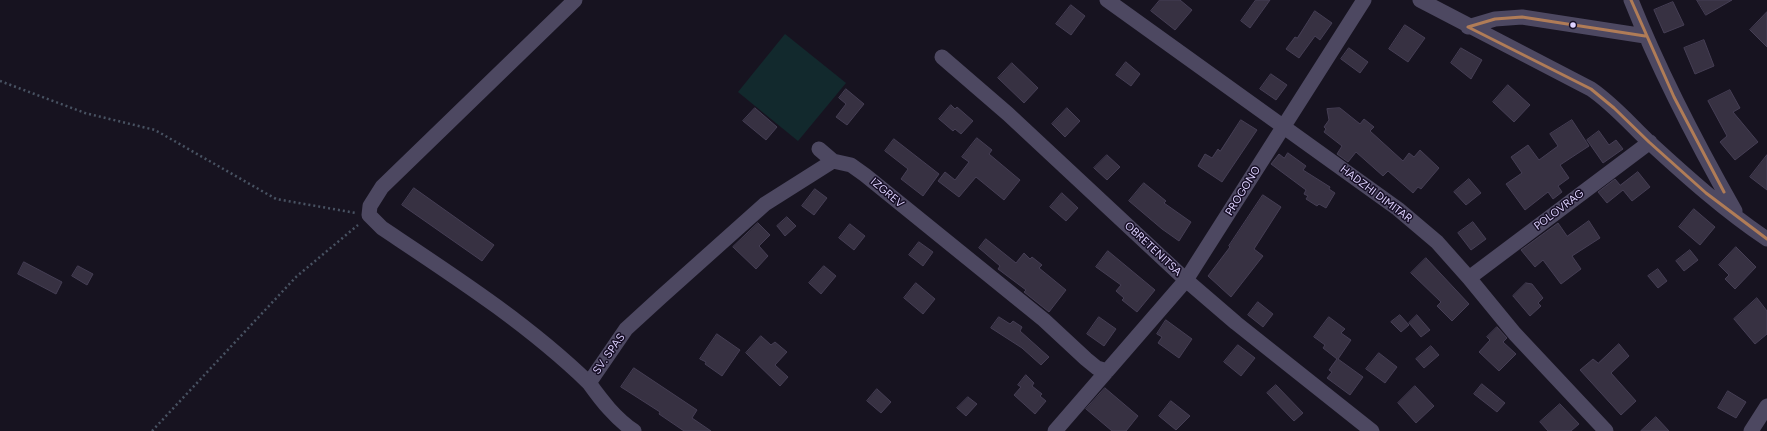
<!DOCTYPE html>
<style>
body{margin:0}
canvas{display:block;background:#171320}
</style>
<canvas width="1767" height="431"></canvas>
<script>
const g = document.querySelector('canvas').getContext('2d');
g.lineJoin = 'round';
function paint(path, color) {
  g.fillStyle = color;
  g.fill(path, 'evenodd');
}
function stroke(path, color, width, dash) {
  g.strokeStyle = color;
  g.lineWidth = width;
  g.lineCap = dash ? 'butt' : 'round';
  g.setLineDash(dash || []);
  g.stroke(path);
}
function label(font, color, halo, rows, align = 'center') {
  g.font = font + ' Figtree,sans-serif';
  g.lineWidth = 3;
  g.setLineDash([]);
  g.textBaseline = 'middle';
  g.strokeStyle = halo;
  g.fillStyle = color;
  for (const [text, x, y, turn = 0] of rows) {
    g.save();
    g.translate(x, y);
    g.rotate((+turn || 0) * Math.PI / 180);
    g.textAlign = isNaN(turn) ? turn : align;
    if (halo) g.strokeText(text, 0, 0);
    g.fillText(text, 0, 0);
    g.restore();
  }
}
paint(new Path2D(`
 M 785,34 L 846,83 L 798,141 L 738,92 Z`), '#12292d');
const building = new Path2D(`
 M 1160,0 L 1180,0 L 1192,10 L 1175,30 L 1151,11 Z
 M 1256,0 L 1270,0 L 1250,28 L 1241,21 Z
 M 1697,0 L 1732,0 L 1706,15 Z
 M 1673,2 L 1684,25 L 1664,33 L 1654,10 Z
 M 1071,5 L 1085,16 L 1071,35 L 1056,24 Z
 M 1315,11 L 1332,23 L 1320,40 L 1315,36 L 1299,58 L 1286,49 L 1295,37 L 1297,38 Z
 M 1767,12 L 1767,47 L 1750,30 Z
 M 1405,25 L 1425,38 L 1408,62 L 1389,49 Z
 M 1704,40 L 1714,66 L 1695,74 L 1684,48 Z
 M 1349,48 L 1368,62 L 1360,73 L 1341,59 Z
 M 1461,48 L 1482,60 L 1471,79 L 1451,63 Z
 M 1126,62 L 1140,74 L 1131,86 L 1116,75 Z
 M 1012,63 L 1038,88 L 1024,103 L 998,78 Z
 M 1271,74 L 1287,85 L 1276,100 L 1260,89 Z
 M 1508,85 L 1530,105 L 1514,122 L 1493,102 Z
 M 846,89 L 864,104 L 847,125 L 836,117 L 846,104 L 839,98 Z
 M 1730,90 L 1740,108 L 1733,112 L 1758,142 L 1735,160 L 1720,142 L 1727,136 L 1708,101 Z
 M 951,105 L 955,109 L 957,107 L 973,121 L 961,134 L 955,129 L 953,131 L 939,119 Z
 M 755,108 L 777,127 L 766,140 L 743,121 Z
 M 1067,108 L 1080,121 L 1065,137 L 1052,124 Z
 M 1340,108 L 1360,124 L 1364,119 L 1374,127 L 1370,131 L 1403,161 L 1409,153 L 1414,157 L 1420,150 L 1439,168 L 1421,189 L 1418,187 L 1413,193 L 1388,171 L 1383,176 L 1356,152 L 1348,162 L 1337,154 L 1342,146 L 1324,132 L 1326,129 L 1324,127 L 1329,120 L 1327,109 Z
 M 1241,120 L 1257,130 L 1222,182 L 1198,166 L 1205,154 L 1212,158 L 1218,149 L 1220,151 Z
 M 1572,120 L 1589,146 L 1560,165 L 1569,178 L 1558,186 L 1562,192 L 1553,199 L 1548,192 L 1525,210 L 1506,184 L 1522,173 L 1511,157 L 1528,145 L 1539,160 L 1558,146 L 1550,134 Z
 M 1599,131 L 1609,145 L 1616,140 L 1623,149 L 1603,163 L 1587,140 Z
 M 977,138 L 992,150 L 989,154 L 1020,180 L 1004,200 L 976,177 L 959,197 L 938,181 L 945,172 L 955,180 L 969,162 L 962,157 Z
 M 894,139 L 939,174 L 923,196 L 901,179 L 908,169 L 885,151 Z
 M 1288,153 L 1306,166 L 1303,170 L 1330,187 L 1329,189 L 1335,193 L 1326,208 L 1319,204 L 1317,206 L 1306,199 L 1308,196 L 1304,194 L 1306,190 L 1271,164 L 1279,154 L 1284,158 Z
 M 1107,155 L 1120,167 L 1107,180 L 1094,168 Z
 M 1767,155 L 1767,190 L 1750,177 Z
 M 1638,172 L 1650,187 L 1632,201 L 1623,190 L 1607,203 L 1598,192 L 1615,179 L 1620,185 Z
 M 1469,179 L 1481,193 L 1466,205 L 1454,192 Z
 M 1144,183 L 1166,201 L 1164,203 L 1191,222 L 1179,241 L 1162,229 L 1129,201 Z
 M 414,188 L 494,245 L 482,261 L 402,205 Z
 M 815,189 L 827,198 L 814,215 L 802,206 Z
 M 1062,193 L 1078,208 L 1066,221 L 1050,207 Z
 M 1263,195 L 1281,207 L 1254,249 L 1263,256 L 1231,297 L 1208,276 L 1230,247 L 1229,246 Z
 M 1694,209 L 1715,227 L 1700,245 L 1679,227 Z
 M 787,217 L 796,226 L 785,236 L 777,226 Z
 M 1589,221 L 1600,238 L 1572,256 L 1581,269 L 1561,284 L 1543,260 L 1535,267 L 1521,250 L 1558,223 L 1567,236 Z
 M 1473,222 L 1486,239 L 1471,250 L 1458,233 Z
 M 758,223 L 770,235 L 759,246 L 768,256 L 756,269 L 733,247 Z
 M 850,224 L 865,236 L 854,250 L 839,238 Z
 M 986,239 L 1016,263 L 1024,253 L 1030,259 L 1032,257 L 1042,265 L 1039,268 L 1066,290 L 1049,312 L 1024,292 L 1026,290 L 998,269 L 1000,266 L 979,248 Z
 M 919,242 L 933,252 L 923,266 L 909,255 Z
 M 1736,247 L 1756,267 L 1735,289 L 1725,279 L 1729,275 L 1719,265 Z
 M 1690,250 L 1698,260 L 1684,271 L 1676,261 Z
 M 1108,251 L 1155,290 L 1137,312 L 1122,300 L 1124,298 L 1116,291 L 1121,285 L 1096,267 Z
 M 1426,258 L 1469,304 L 1452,321 L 1437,306 L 1441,302 L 1411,273 Z
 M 24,262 L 62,282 L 56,294 L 18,274 Z
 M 78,266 L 93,274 L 87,285 L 72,276 Z
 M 824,266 L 836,276 L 821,294 L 809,283 Z
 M 1658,269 L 1667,281 L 1658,288 L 1648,276 Z
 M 916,283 L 935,299 L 923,314 L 904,298 Z
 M 1526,283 L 1532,284 L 1543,298 L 1538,303 L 1541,306 L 1530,316 L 1513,296 Z
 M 1757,298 L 1767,311 L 1767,334 L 1755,344 L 1734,319 Z
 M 1258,302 L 1273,314 L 1263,327 L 1248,315 Z
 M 1400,315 L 1409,325 L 1401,332 L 1391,322 Z
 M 1417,315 L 1430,330 L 1421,337 L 1409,323 Z
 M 999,317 L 1010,324 L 1013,321 L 1022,327 L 1020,331 L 1049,357 L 1041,365 L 1022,348 L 991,328 Z
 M 1099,317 L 1116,329 L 1104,346 L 1087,334 Z
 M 1329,317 L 1345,329 L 1341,333 L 1351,340 L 1338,359 L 1363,377 L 1350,395 L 1327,378 L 1332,372 L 1329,370 L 1337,359 L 1323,348 L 1325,345 L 1314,337 Z
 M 1166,320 L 1192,339 L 1179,358 L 1158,343 L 1162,337 L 1157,334 Z
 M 1497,327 L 1507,338 L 1503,342 L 1516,354 L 1499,371 L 1479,352 L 1490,340 L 1487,337 Z
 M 717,334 L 740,350 L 722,376 L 705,364 L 706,362 L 700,359 Z
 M 761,336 L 771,345 L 775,342 L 787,352 L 775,365 L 788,377 L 780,386 L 746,353 Z
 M 1619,344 L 1629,356 L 1611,373 L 1636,401 L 1621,415 L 1580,370 L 1593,359 L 1598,363 Z
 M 1238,345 L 1255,358 L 1241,376 L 1224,362 Z
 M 1431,346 L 1439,355 L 1424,368 L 1416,359 Z
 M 1379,353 L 1397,367 L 1385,383 L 1366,369 Z
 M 634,368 L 697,410 L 692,418 L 711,431 L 684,431 L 659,414 L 660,412 L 621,387 Z
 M 1026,375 L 1034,383 L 1032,386 L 1042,394 L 1040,396 L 1046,401 L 1035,414 L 1014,395 L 1021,387 L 1018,385 Z
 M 1482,384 L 1505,403 L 1497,412 L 1474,394 Z
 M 1276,385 L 1303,413 L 1294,421 L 1267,393 Z
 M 1415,386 L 1434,406 L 1416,423 L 1398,403 Z
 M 1105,388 L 1138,416 L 1126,431 L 1112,431 L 1086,409 Z
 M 877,389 L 891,402 L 881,413 L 867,401 Z
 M 1728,391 L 1746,402 L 1736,418 L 1718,408 Z
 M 968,397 L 977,404 L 966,416 L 957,408 Z
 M 1171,401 L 1190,416 L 1176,430 L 1159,416 Z
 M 1560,404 L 1579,424 L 1571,431 L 1548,431 L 1540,422 Z
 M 1656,417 L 1669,431 L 1641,431 Z`);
paint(building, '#373142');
stroke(building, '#453e54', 1);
stroke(new Path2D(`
 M 0,81 L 85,113 L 155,130 L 276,199 L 356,213
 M 152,431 L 296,277 L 358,225`), '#485262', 2.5, [2, 3]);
stroke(new Path2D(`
 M 575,0 L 382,187 L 370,206 L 369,215 L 382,228 C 454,276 527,323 589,383
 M 1107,0 L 1398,209 L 1437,242 L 1469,278 L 1515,334 L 1606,431
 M 1420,0 L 1591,89 C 1613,104 1630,124 1649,142 C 1686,176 1725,211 1767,239
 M 1631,0 C 1660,73 1696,142 1735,211
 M 1468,27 L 1495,19 L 1522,17 L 1645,36
 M 942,57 L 1008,114 L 1186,280 L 1236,323 L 1372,431
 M 819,149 L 833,161
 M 1469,278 L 1650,142
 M 634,431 C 615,418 602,401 589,383 L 626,329 L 661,297 L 765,204 L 833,161 L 851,165 L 865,175 L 1044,320 L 1086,359 L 1097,368 L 1107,371
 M 1055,431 L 1186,280 L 1364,0
 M 1751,431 L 1767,406`), '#4d4861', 15);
stroke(new Path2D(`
 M 1631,0 L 1674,97 L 1724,192
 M 1468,27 L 1591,89 L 1614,108 L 1649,142 L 1706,193 L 1767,239
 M 1468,27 L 1495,19 L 1522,17 L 1645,36`), '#b07c57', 3);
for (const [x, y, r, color] of [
 [1573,25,3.5,"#ded2ff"]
]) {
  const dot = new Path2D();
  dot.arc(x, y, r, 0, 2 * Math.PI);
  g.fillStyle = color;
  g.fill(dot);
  stroke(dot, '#160e25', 1.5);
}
label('11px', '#ded2ff', '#160e25', [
 ["PROGONO",1243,191,-58],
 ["IZGREV",887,193,40],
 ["HADZHI DIMITAR",1376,194,37],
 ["POLOVRAG",1559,210,-37],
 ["OBRETENITSA",1153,249,43],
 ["SV. SPAS",609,354,-55]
]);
</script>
